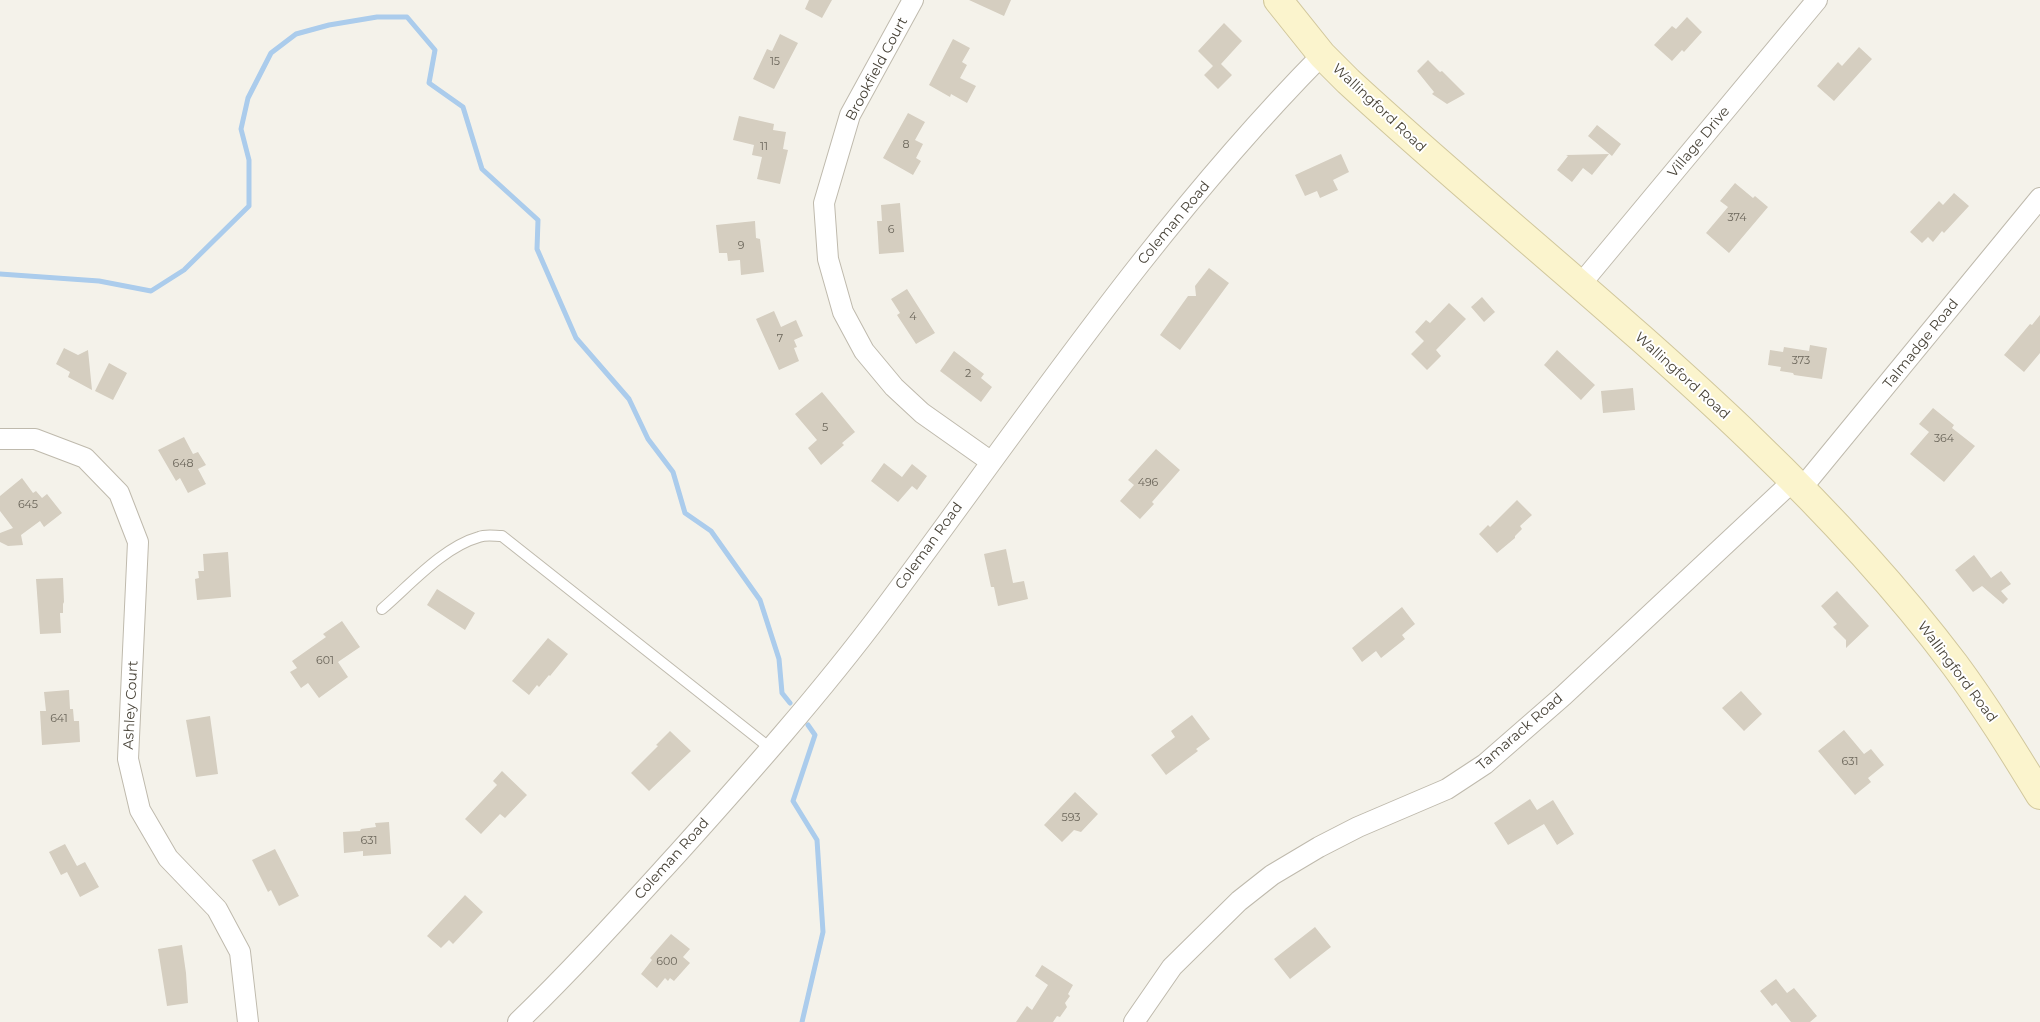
<!DOCTYPE html>
<style>
body{margin:0}
canvas{display:block;background:#f4f2ea}
</style>
<canvas width="2040" height="1022"></canvas>
<script>
const g = document.querySelector('canvas').getContext('2d');
g.lineJoin = 'round';
function stroke(path, color, width, dash) {
  g.strokeStyle = color;
  g.lineWidth = width;
  g.lineCap = dash ? 'butt' : 'round';
  g.setLineDash(dash || []);
  g.stroke(path);
}
function paint(path, color) {
  g.fillStyle = color;
  g.fill(path, 'evenodd');
}
function label(font, color, halo, rows, align = 'center') {
  g.font = font + ' Montserrat,sans-serif';
  g.lineWidth = 4;
  g.setLineDash([]);
  g.textBaseline = 'middle';
  g.strokeStyle = halo;
  g.fillStyle = color;
  for (const [text, x, y, turn = 0] of rows) {
    g.save();
    g.translate(x, y);
    g.rotate((+turn || 0) * Math.PI / 180);
    g.textAlign = isNaN(turn) ? turn : align;
    if (halo) g.strokeText(text, 0, 0);
    g.fillText(text, 0, 0);
    g.restore();
  }
}
stroke(new Path2D(`
 M 0,274 L 99,281 L 151,291 L 184,270 L 249,206 L 249,160 L 241,129 L 248,98 L 271,53 L 296,34 L 329,25 L 377,17 L 407,17 L 435,50 L 429,83 L 463,107 L 482,169 L 538,220 L 537,249 L 576,338 L 629,399 L 648,439 L 673,472 L 685,513 L 711,531 L 760,600 L 779,659 L 782,693 L 790,703
 M 802,1022 L 823,932 L 817,840 L 793,801 L 815,735 L 808,725`), '#abccec', 5);
paint(new Path2D(`
 M 809,0 L 832,0 L 822,18 L 805,9 Z
 M 969,0 L 1011,0 L 1004,16 Z
 M 1687,17 L 1702,32 L 1684,52 L 1682,50 L 1672,61 L 1654,45 L 1672,26 L 1676,29 Z
 M 1224,23 L 1242,41 L 1221,64 L 1232,75 L 1218,89 L 1204,75 L 1213,66 L 1198,51 Z
 M 780,34 L 798,43 L 774,89 L 753,79 L 767,49 L 772,51 Z
 M 953,39 L 970,48 L 962,62 L 967,65 L 960,78 L 976,86 L 967,103 L 951,94 L 950,97 L 929,85 Z
 M 1859,47 L 1872,59 L 1834,101 L 1817,86 L 1838,62 L 1842,66 Z
 M 1428,60 L 1440,72 L 1442,71 L 1465,94 L 1447,104 L 1432,94 L 1434,92 L 1417,71 Z
 M 908,113 L 925,122 L 915,140 L 923,144 L 916,158 L 921,161 L 913,175 L 883,158 Z
 M 739,116 L 774,124 L 773,130 L 786,132 L 783,149 L 788,150 L 780,184 L 757,179 L 762,157 L 752,155 L 754,145 L 733,140 Z
 M 1597,125 L 1621,144 L 1612,156 L 1588,136 Z
 M 1341,154 L 1349,172 L 1333,180 L 1338,190 L 1320,198 L 1317,191 L 1305,196 L 1295,175 Z
 M 1609,154 L 1592,175 L 1583,168 L 1572,182 L 1557,170 L 1568,156 L 1566,155 Z
 M 1735,183 L 1753,198 L 1755,196 L 1768,207 L 1729,253 L 1706,233 L 1728,207 L 1720,201 Z
 M 1954,193 L 1969,206 L 1944,233 L 1942,231 L 1933,242 L 1928,237 L 1922,243 L 1910,232 L 1939,201 L 1943,205 Z
 M 900,203 L 904,252 L 879,254 L 877,221 L 882,221 L 881,205 Z
 M 755,221 L 756,238 L 760,239 L 764,272 L 741,275 L 740,260 L 728,261 L 727,253 L 719,253 L 716,225 Z
 M 1209,268 L 1229,283 L 1180,350 L 1160,335 L 1188,296 L 1196,296 L 1195,286 Z
 M 907,289 L 935,333 L 916,344 L 897,315 L 900,313 L 891,299 Z
 M 1482,297 L 1495,312 L 1484,322 L 1471,307 Z
 M 1449,303 L 1466,319 L 1436,350 L 1441,356 L 1427,370 L 1411,354 L 1424,341 L 1415,332 L 1426,320 L 1430,323 Z
 M 774,311 L 781,327 L 796,320 L 803,336 L 794,340 L 797,347 L 794,348 L 799,361 L 779,370 L 756,319 Z
 M 2040,315 L 2040,353 L 2024,372 L 2004,355 L 2030,324 L 2032,325 Z
 M 1810,345 L 1827,348 L 1822,379 L 1794,375 L 1793,373 L 1780,371 L 1781,367 L 1768,365 L 1770,350 L 1783,352 L 1784,347 L 1809,351 Z
 M 64,348 L 78,355 L 88,350 L 92,390 L 68,377 L 70,372 L 56,364 Z
 M 1557,350 L 1595,385 L 1581,400 L 1544,365 Z
 M 954,351 L 984,374 L 981,378 L 992,387 L 981,402 L 940,371 Z
 M 109,363 L 127,373 L 113,400 L 95,391 Z
 M 1633,388 L 1635,410 L 1603,413 L 1601,391 Z
 M 822,392 L 855,432 L 842,443 L 844,445 L 821,465 L 808,448 L 817,440 L 795,414 Z
 M 1933,408 L 1954,425 L 1952,428 L 1975,446 L 1944,482 L 1910,454 L 1929,432 L 1919,424 Z
 M 184,437 L 193,454 L 198,452 L 206,465 L 198,469 L 206,484 L 188,493 L 180,478 L 176,481 L 158,450 Z
 M 1156,449 L 1180,470 L 1152,502 L 1154,504 L 1140,519 L 1120,501 L 1134,485 L 1128,480 Z
 M 884,463 L 902,477 L 912,464 L 927,476 L 917,490 L 912,486 L 898,502 L 871,481 Z
 M 22,478 L 33,493 L 36,491 L 42,498 L 47,494 L 62,513 L 44,527 L 40,521 L 21,535 L 23,545 L 8,546 L 0,542 L 0,533 L 13,528 L 0,511 L 0,496 Z
 M 1517,500 L 1532,515 L 1520,526 L 1522,529 L 1515,536 L 1515,538 L 1497,553 L 1479,534 L 1488,525 L 1490,527 Z
 M 1006,549 L 1013,583 L 1024,581 L 1028,599 L 998,606 L 994,587 L 991,587 L 984,554 Z
 M 228,552 L 231,597 L 197,600 L 195,579 L 199,578 L 198,571 L 204,571 L 203,554 Z
 M 1974,555 L 1991,578 L 2001,571 L 2011,584 L 2001,591 L 2008,599 L 2003,604 L 1982,586 L 1973,592 L 1955,570 Z
 M 63,578 L 64,602 L 63,604 L 63,613 L 60,613 L 61,633 L 40,634 L 36,579 Z
 M 437,589 L 475,613 L 465,630 L 427,605 Z
 M 1837,591 L 1869,626 L 1846,648 L 1846,640 L 1833,627 L 1837,624 L 1821,606 Z
 M 1402,607 L 1415,624 L 1402,635 L 1405,639 L 1381,658 L 1376,651 L 1362,662 L 1352,648 Z
 M 342,621 L 360,647 L 338,662 L 348,677 L 319,698 L 308,683 L 301,688 L 290,672 L 297,668 L 292,661 L 326,637 L 323,634 Z
 M 548,638 L 568,654 L 550,676 L 549,675 L 539,687 L 537,685 L 529,695 L 512,681 Z
 M 69,690 L 70,709 L 73,709 L 74,721 L 79,721 L 80,742 L 42,745 L 40,711 L 46,711 L 44,692 Z
 M 1741,691 L 1762,714 L 1744,731 L 1722,708 Z
 M 1192,715 L 1210,739 L 1196,749 L 1198,751 L 1166,775 L 1151,755 L 1175,737 L 1171,731 Z
 M 210,716 L 218,774 L 196,777 L 186,720 Z
 M 1844,730 L 1864,754 L 1871,749 L 1884,765 L 1868,778 L 1871,782 L 1855,795 L 1818,751 Z
 M 670,731 L 691,751 L 649,791 L 631,773 L 658,746 L 656,745 Z
 M 502,771 L 527,795 L 505,818 L 500,814 L 481,834 L 465,819 L 497,785 L 493,781 Z
 M 1075,792 L 1098,814 L 1081,832 L 1074,830 L 1062,842 L 1044,825 Z
 M 1530,799 L 1537,810 L 1553,800 L 1574,834 L 1557,845 L 1544,824 L 1508,845 L 1494,823 Z
 M 389,822 L 391,854 L 363,856 L 363,851 L 344,853 L 343,832 L 360,831 L 361,829 L 376,827 L 375,823 Z
 M 65,844 L 77,866 L 85,862 L 99,887 L 80,897 L 67,872 L 61,875 L 49,852 Z
 M 275,849 L 299,896 L 279,906 L 271,890 L 268,892 L 252,860 Z
 M 465,895 L 483,912 L 453,944 L 449,940 L 441,948 L 427,936 Z
 M 1315,927 L 1331,947 L 1290,979 L 1274,959 Z
 M 671,934 L 690,949 L 683,957 L 690,963 L 674,981 L 670,978 L 668,981 L 665,978 L 657,988 L 641,974 L 652,960 L 650,958 Z
 M 182,945 L 186,973 L 188,1003 L 167,1006 L 158,949 Z
 M 1042,965 L 1073,985 L 1068,994 L 1070,996 L 1065,1003 L 1067,1007 L 1060,1017 L 1057,1016 L 1053,1022 L 1016,1022 L 1027,1006 L 1032,1010 L 1048,985 L 1035,976 Z
 M 1776,979 L 1787,993 L 1794,988 L 1817,1016 L 1810,1022 L 1791,1022 L 1776,1003 L 1772,1006 L 1760,991 Z`), '#d5cec0');
const lane = new Path2D(`
 M 382,609 C 410,585 443,547 479,537 C 486,534 495,536 502,536 L 770,748`);
const street = new Path2D(`
 M 913,0 L 850,115 L 824,203 L 828,259 L 843,312 L 864,351 L 894,387 L 922,413 L 990,461
 M 1580,285 L 1817,0
 M 0,439 L 35,439 L 85,458 L 119,493 L 138,542 L 128,759 L 140,810 L 168,858 L 217,909 L 240,952 L 248,1022
 M 1801,489 L 2040,198
 M 518,1022 C 574,968 626,910 679,852 C 749,774 820,694 883,610 C 1024,421 1156,223 1322,55
 M 1134,1022 L 1172,967 L 1239,901 L 1272,875 L 1319,847 L 1358,827 L 1447,789 L 1485,764 L 1563,696 L 1793,481`);
const secondary = new Path2D(`
 M 1278,0 L 1322,55 L 1348,81 C 1554,271 1785,439 1955,665 C 1986,707 2013,751 2040,795`);
stroke(lane, '#bfbaad', 12);
stroke(street, '#bfbaad', 22);
stroke(secondary, '#d1c79c', 30);
stroke(lane, '#fff', 10);
stroke(street, '#fff', 20);
stroke(secondary, '#fbf4cd', 28);
label('11px', '#6b665a', null, [
 ["15",775,62],
 ["8",906,145],
 ["11",764,147],
 ["374",1737,218],
 ["6",891,230],
 ["9",741,246],
 ["4",913,317],
 ["7",780,339],
 ["373",1801,361],
 ["2",968,374],
 ["5",825,428],
 ["364",1944,439],
 ["648",183,464],
 ["496",1148,483],
 ["645",28,505],
 ["601",325,661],
 ["641",59,719],
 ["631",1850,762],
 ["593",1071,818],
 ["631",369,841],
 ["600",667,962]
]);
label('14px', '#484338', '#fff', [
 ["Brookfield Court",877,69,-62],
 ["Wallingford Road",1379,108,43],
 ["Village Drive",1699,142,-50],
 ["Coleman Road",1174,223,-50],
 ["Talmadge Road",1921,344,-51],
 ["Wallingford Road",1682,376,42],
 ["Coleman Road",929,546,-54],
 ["Wallingford Road",1957,672,53],
 ["Ashley Court",131,705,-87],
 ["Tamarack Road",1520,732,-41],
 ["Coleman Road",672,859,-48]
]);
</script>
